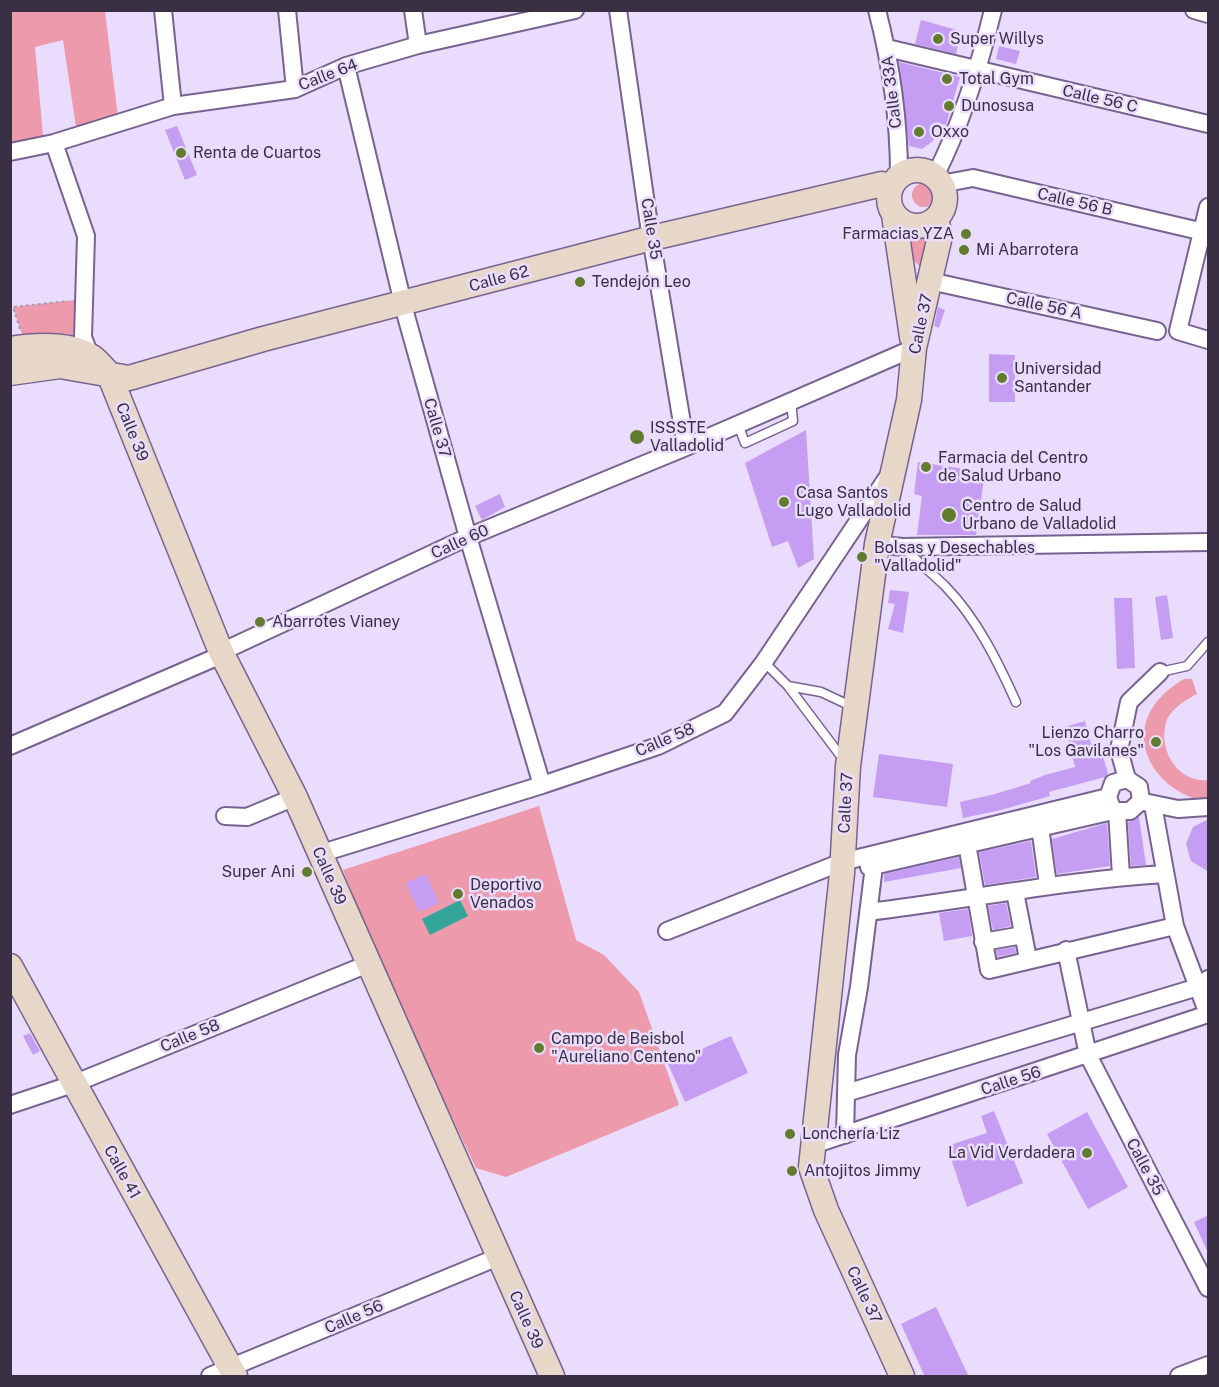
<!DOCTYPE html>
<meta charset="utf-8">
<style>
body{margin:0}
#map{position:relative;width:1219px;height:1387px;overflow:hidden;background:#eadcfc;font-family:"Public Sans",sans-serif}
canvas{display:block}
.frame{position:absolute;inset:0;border:12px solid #393044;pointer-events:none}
</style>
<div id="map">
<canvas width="1219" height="1387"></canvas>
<div class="frame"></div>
</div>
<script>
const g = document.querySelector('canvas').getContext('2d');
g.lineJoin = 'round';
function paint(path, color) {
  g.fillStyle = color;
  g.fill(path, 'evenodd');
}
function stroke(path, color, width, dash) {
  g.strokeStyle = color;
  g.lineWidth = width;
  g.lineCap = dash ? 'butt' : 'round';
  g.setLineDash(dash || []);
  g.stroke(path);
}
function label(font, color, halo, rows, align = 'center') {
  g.font = font + ' "Public Sans",sans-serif';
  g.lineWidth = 5;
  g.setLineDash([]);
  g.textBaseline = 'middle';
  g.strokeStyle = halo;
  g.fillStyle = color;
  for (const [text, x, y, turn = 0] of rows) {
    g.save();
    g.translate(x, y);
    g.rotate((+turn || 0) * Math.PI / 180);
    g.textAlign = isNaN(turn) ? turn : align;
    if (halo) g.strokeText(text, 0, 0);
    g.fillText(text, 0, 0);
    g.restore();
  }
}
paint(new Path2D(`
 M 10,11 L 105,11 L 118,118 L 76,127 L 63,40 L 35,47 L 44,146 L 11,153 Z
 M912 195a12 12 0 1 1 24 0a12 12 0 1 1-24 0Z
 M 910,227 L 933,229 L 924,264 L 919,266 L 912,258 Z
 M 84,299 L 83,337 L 26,346 L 13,307 Z
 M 1184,679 L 1192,679 L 1197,694 C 1184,701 1167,711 1165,727 C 1160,754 1180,783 1208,780 L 1208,801 L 1206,801 C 1170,796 1133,759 1147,719 C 1153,701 1169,688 1184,679 Z
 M 539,806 L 576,940 L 604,955 L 639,992 L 679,1105 L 506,1177 L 476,1168 L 384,974 L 343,870 Z`), '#ec9aac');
paint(new Path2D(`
 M 460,900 L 468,916 L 430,935 L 422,919 Z`), '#34a59a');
paint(new Path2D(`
 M 921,20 L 961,31 L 956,54 L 915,44 Z
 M 999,46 L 1020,51 L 1016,64 L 996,59 Z
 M 899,62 L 960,77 L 946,125 L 938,123 L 933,141 L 922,149 L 909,146 Z
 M 177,126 L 197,175 L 185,180 L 165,130 Z
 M 938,307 L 945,310 L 939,328 L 934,326 Z
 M 989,354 L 1015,355 L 1015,402 L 989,402 Z
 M 806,430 L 814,559 L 798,568 L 788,541 L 772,547 L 745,463 Z
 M 918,462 L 985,472 L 976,535 L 917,535 L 922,496 L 914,494 Z
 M 500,494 L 505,507 L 482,520 L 475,506 Z
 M 890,590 L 909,592 L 903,633 L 888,629 L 895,604 L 888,603 Z
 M 1167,595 L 1173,638 L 1161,640 L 1155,597 Z
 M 1114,598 L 1132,598 L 1135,668 L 1117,669 Z
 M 1085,721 L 1091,744 L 1099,742 L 1108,774 L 1105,777 L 1049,792 L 1050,796 L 1001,810 L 963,818 L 960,802 L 995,794 L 1031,783 L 1030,781 L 1045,775 L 1075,767 L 1065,727 Z
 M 879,754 L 953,764 L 947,807 L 873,797 Z
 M 1139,817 L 1146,865 L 1131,866 L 1128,822 Z
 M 1209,819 L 1209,872 L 1191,861 L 1186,844 L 1193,827 Z
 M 1107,823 L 1110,866 L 1057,874 L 1052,839 Z
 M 1031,841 L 1036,877 L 985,885 L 979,852 Z
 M 959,857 L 961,868 L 884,882 L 884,874 Z
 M 426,874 L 439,903 L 419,912 L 406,883 Z
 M 1006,903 L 1011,926 L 993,930 L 988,906 Z
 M 968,909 L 972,936 L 944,941 L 939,913 Z
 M 1015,947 L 1016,953 L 997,957 L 996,950 Z
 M 30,1033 L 40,1051 L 33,1055 L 23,1036 Z
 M 731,1036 L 748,1073 L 685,1102 L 668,1064 Z
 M 994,1111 L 1023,1183 L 967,1207 L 947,1146 L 987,1133 L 981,1116 Z
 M 1087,1112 L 1128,1187 L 1088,1209 L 1047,1134 Z
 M 1209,1215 L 1209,1255 L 1194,1222 Z
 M 936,1307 L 969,1377 L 925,1377 L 901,1324 Z`), '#c59df3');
const lane = new Path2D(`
 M 738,424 L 745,443 L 793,421 L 791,401
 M 905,549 C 918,562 933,574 946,587 C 977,619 998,662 1016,702
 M 764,662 L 788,686
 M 1160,672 L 1187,666 L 1208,642
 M 843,759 L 788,686 L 821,692 L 853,707`);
const street = new Path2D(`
 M 163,10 L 173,106
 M 287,10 L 295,89
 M 413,10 L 418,45
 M 618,10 L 649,225 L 686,447
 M 877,10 C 891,64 899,120 899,175
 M 1194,10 L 1208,14
 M 887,48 L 1208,124
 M 346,66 L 406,316 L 468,537 L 542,785
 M 54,143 L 86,236 L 83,337 L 92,361
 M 10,152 L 54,143 L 173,106 L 295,89 L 346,66 L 418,45 L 575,10
 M 935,176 C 962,123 979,68 993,10
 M 941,184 L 973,178 L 1208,233
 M 1208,207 L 1178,331 L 1208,340
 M 930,281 L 1157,331
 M 877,544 L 902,547 L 1208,542
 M 10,746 L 212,659 L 221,652 L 468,537 L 686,447 L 914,348
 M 1127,779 L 1113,783 L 1108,797 L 1113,811 L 1130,811 L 1141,801 L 1139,787 L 1127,779 L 1119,750 L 1129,702 L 1160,672
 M 1144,802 L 1178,809 L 1208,807
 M 1153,805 L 1175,926 L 1208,1014
 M 1117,811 L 1121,876
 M 225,816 L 247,817 L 295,797
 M 1040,827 L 1048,885
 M 967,844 L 989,970 L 1175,926
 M 319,854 L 542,785 L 658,746 L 725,713 L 764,662 L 887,478
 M 869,867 L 1113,811
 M 1015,892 L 1028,959
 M 869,912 C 968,900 1066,880 1165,874
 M 667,931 L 842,862 L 1108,797
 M 983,942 L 1023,935
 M 1066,950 L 1088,1055 L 1208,1288
 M 846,1093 L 1198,987 L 1208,979
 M 10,1105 L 73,1084 L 368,964
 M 845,1135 L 847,1055 L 859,987 L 874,866
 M 813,1145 L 1208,1014
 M 210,1376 L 498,1257
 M 1179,1376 L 1208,1365`);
const secondary = new Path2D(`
 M889 198a28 28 0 1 1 56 0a28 28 0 1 1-56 0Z
 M 894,215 L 912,337
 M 10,349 C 34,345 72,343 92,357 C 98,361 104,369 109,374 L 221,652 L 295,797 L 552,1376
 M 10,373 L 60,366 L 129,378 L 263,339 L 652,238 L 882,184 L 889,190
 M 10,966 L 235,1376
 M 902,1376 L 826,1210 L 811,1167 L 842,873 L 848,766 L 877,544 L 909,400 L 914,348 L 940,236 L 936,219`);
stroke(lane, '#786292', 11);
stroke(street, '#786292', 20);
stroke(secondary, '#786292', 27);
stroke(new Path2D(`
 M 20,329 L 13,307 L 68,301`), '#a69ab5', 2, [3, 3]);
stroke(lane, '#fff', 8);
stroke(street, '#fff', 16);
stroke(secondary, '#e7d7c8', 24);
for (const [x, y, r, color] of [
 [938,39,6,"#627c2f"],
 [947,79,6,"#627c2f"],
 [949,106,6,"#627c2f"],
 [919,132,6,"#627c2f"],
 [181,153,6,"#627c2f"],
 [966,234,6,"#627c2f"],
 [964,250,6,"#627c2f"],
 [580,282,6,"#627c2f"],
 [1002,378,6,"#627c2f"],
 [637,437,8,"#627c2f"],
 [926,467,6,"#627c2f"],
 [784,502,6,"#627c2f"],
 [949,515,8,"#627c2f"],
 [862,557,6,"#627c2f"],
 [260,622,6,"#627c2f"],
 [1156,742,6,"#627c2f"],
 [307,872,6,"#627c2f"],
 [458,894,6,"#627c2f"],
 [539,1048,6,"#627c2f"],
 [790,1134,6,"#627c2f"],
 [1087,1153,6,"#627c2f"],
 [792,1171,6,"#627c2f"]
]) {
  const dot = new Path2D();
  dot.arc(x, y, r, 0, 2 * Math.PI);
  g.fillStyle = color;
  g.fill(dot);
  stroke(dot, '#eadcfc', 2);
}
label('16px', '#393044', '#eadcfc', [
 ["Super Willys",950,39],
 ["Total Gym",959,79],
 ["Dunosusa",961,106],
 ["Oxxo",931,132],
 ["Renta de Cuartos",193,153],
 ["Farmacias YZA",954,234,"right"],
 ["Mi Abarrotera",976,250],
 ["Tendejón Leo",592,282],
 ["Universidad",1014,369],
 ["Santander",1014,387],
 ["ISSSTE",650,428],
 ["Valladolid",650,446],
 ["Farmacia del Centro",938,458],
 ["de Salud Urbano",938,476],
 ["Casa Santos",796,493],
 ["Lugo Valladolid",796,511],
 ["Centro de Salud",962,506],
 ["Urbano de Valladolid",962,524],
 ["Bolsas y Desechables",874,548],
 ["\"Valladolid\"",874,566],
 ["Abarrotes Vianey",272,622],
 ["Lienzo Charro",1144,733,"right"],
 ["\"Los Gavilanes\"",1144,751,"right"],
 ["Super Ani",295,872,"right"],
 ["Deportivo",470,885],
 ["Venados",470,903],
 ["Campo de Beisbol",551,1039],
 ["\"Aureliano Centeno\"",551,1057],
 ["Lonchería Liz",802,1134],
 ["La Vid Verdadera",1075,1153,"right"],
 ["Antojitos Jimmy",804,1171]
], 'left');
label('16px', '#393044', '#eadcfc', [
 ["Calle 64",328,75,-21],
 ["Calle 33A",892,92,-97],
 ["Calle 56 C",1100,99,13],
 ["Calle 56 B",1075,202,13],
 ["Calle 35",651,229,81],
 ["Calle 62",499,279,-15],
 ["Calle 56 A",1044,306,12],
 ["Calle 37",921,324,-78],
 ["Calle 37",437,428,74],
 ["Calle 39",132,432,68],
 ["Calle 60",460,542,-24],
 ["Calle 58",665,740,-23],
 ["Calle 37",846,803,-87],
 ["Calle 39",329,876,66],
 ["Calle 58",190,1036,-22],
 ["Calle 56",1011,1081,-18],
 ["Calle 35",1145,1167,62],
 ["Calle 41",122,1172,61],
 ["Calle 37",864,1295,65],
 ["Calle 56",354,1317,-23],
 ["Calle 39",526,1320,66]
]);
</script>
